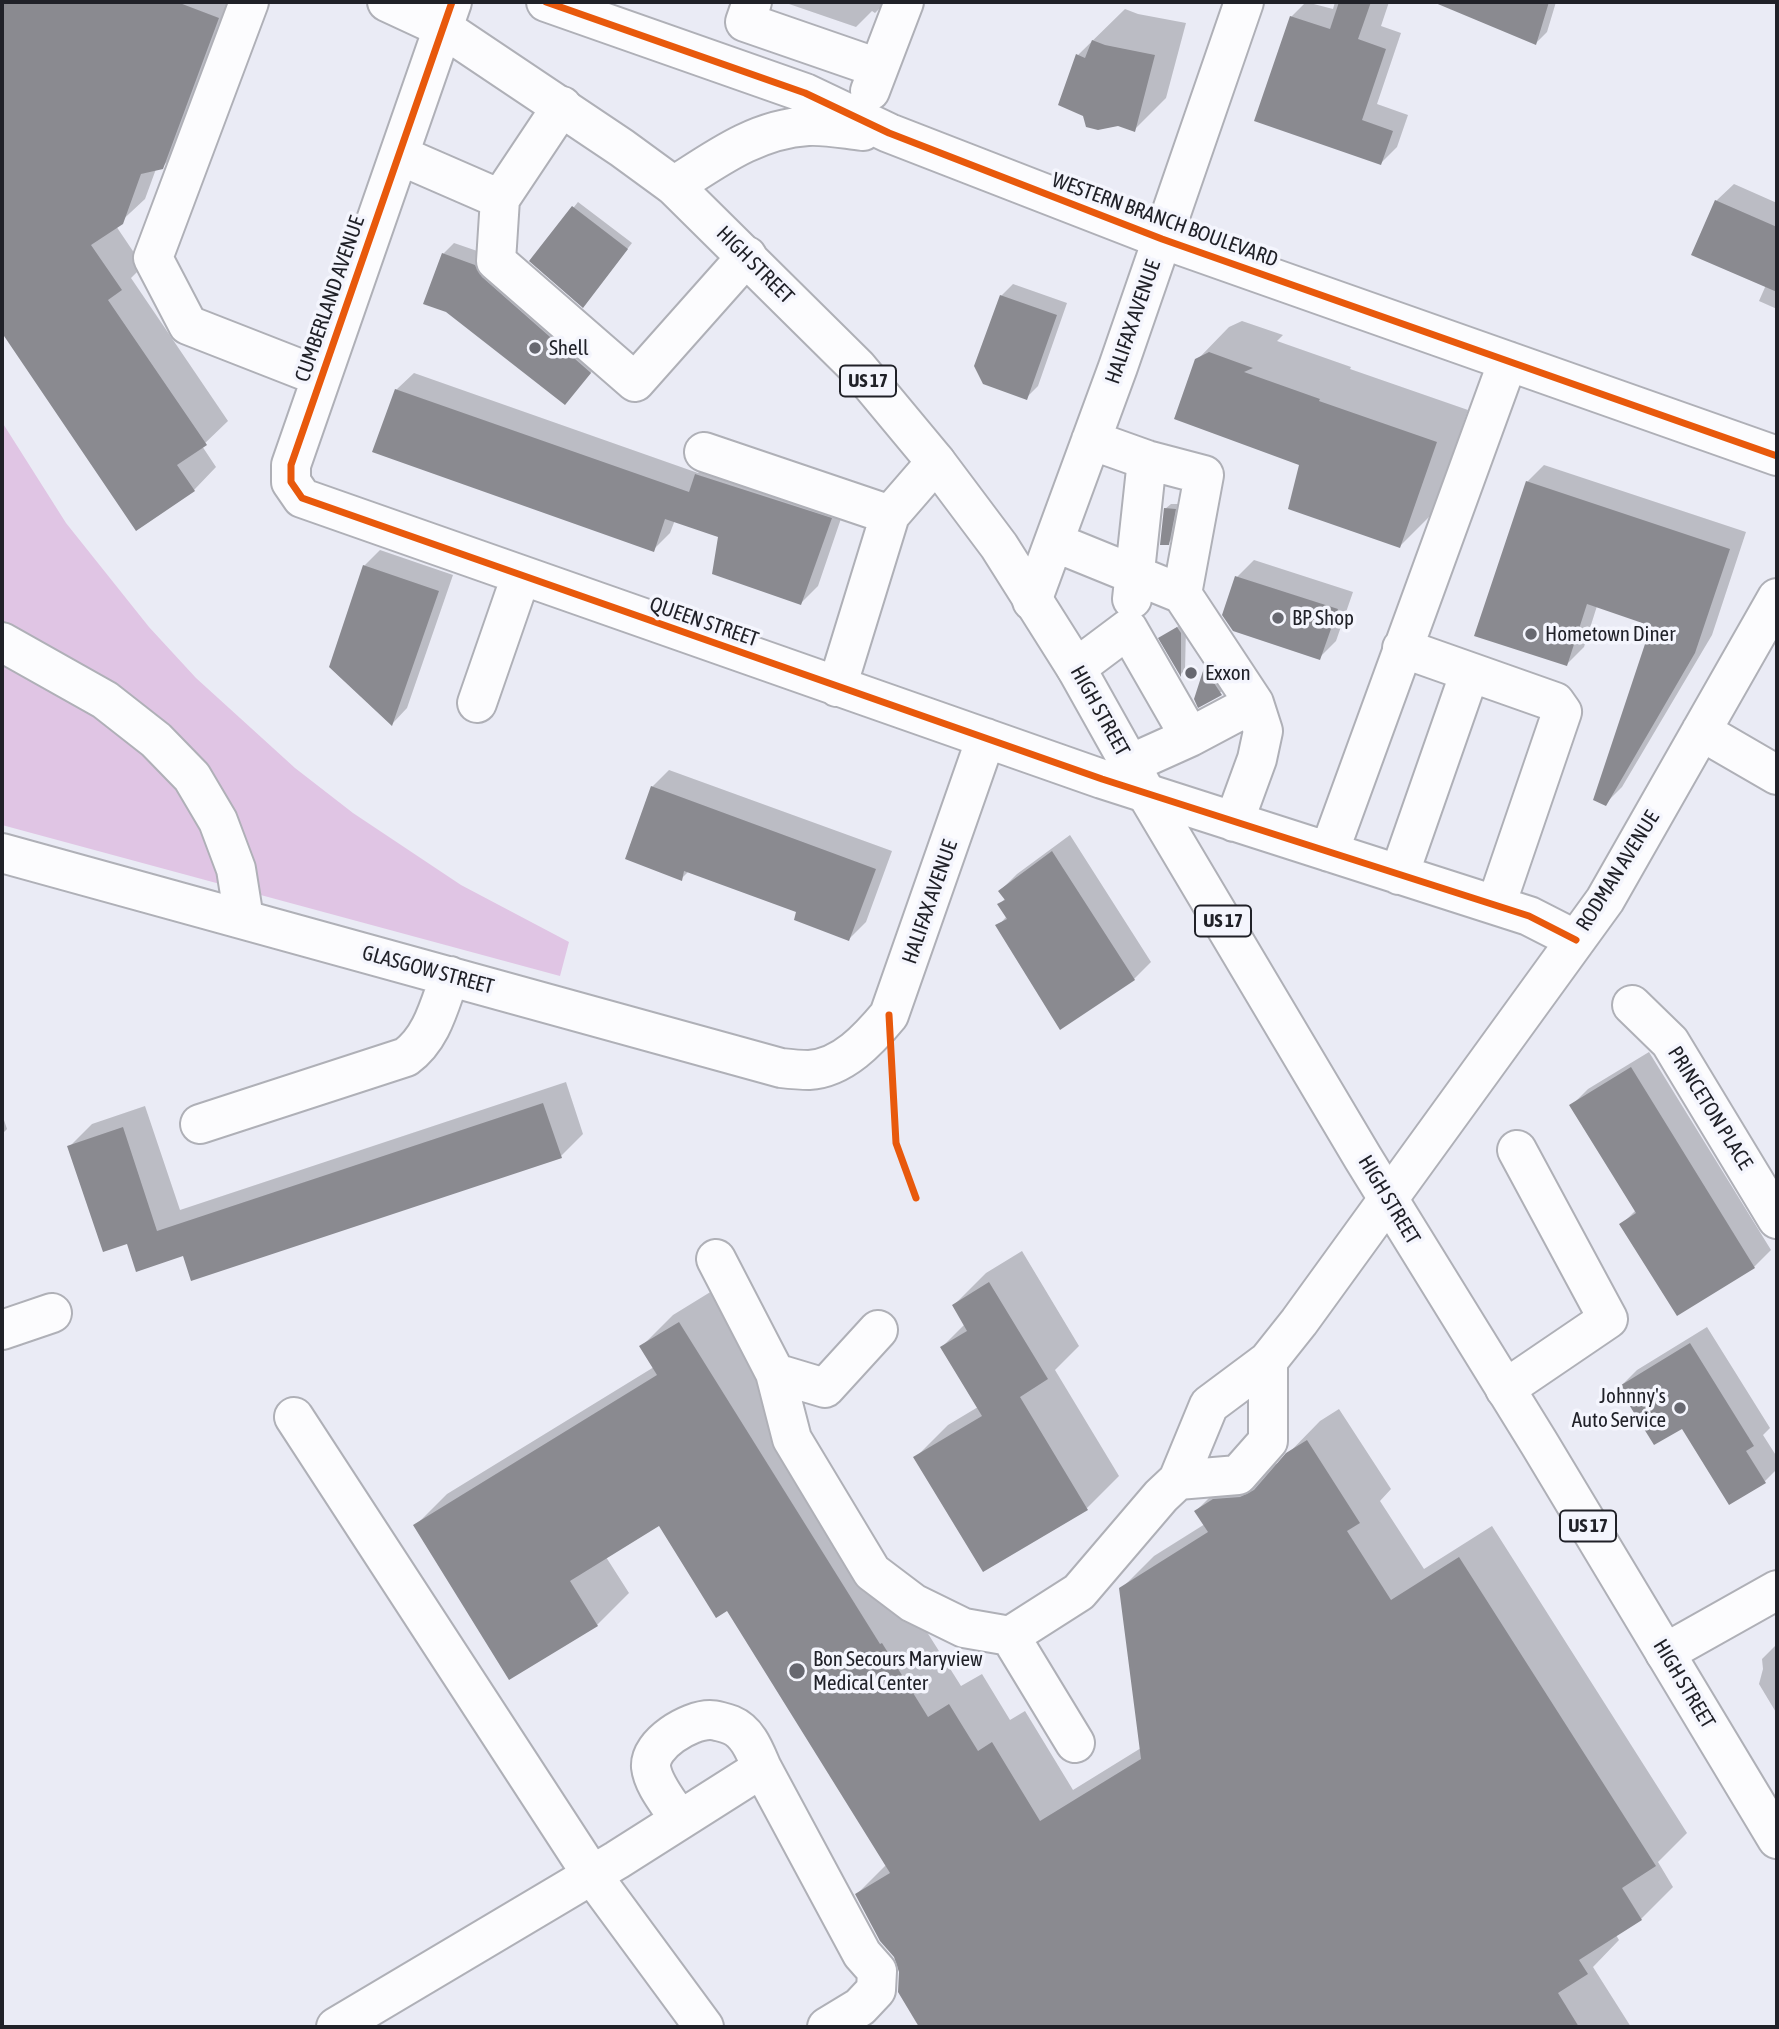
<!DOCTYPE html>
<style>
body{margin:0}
#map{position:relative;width:1779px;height:2029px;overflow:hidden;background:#eaebf5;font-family:"Asap Condensed",sans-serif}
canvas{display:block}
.frame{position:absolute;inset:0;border:4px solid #202128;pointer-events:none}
</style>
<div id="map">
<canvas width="1779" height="2029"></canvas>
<div class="frame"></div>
</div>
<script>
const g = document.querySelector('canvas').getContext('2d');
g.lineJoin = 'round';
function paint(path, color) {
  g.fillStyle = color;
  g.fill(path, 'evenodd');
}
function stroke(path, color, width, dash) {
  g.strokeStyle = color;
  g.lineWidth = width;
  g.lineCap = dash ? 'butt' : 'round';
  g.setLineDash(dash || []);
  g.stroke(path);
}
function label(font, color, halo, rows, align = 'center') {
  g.font = font + ' "Asap Condensed",sans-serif';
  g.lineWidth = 7;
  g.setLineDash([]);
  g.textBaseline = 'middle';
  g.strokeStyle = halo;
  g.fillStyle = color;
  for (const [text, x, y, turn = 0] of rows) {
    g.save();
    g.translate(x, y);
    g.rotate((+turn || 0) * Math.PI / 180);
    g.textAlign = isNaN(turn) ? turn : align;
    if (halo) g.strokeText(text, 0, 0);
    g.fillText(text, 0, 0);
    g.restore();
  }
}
paint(new Path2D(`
 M 2,422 L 66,523 L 149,627 L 196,678 L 295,768 L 353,813 L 461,885 L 569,942 L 560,976 L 2,825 Z`), '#e0c5e4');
paint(new Path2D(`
 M 2,2 L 239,2 L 185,144 L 162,167 L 156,169 L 145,199 L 116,226 L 143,266 L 131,278 L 228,421 L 202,446 L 216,467 L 194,490 L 137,528 L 2,330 Z
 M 789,2 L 886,2 L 875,13 L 872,11 L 856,27 L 789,4 Z
 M 1306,2 L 1333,9 L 1335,2 L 1389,2 L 1381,26 L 1401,33 L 1377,104 L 1408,115 L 1397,147 L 1381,163 L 1291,17 Z
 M 1491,2 L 1556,2 L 1547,32 L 1536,43 L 1484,22 Z
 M 1125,9 L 1138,14 L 1186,23 L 1166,98 L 1134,130 L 1078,55 Z
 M 1734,184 L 1777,203 L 1777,309 L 1759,301 L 1766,285 L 1716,201 Z
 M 578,202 L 632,243 L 588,300 L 531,261 Z
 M 454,243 L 486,254 L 601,361 L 565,403 L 443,254 Z
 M 1013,284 L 1067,303 L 1038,386 L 1026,398 L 1001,296 Z
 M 1242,321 L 1283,335 L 1277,341 L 1351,367 L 1350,369 L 1468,410 L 1432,514 L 1400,546 L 1301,464 L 1197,360 L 1229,327 Z
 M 414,373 L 698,473 L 714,458 L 847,501 L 818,586 L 801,603 L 720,536 L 675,520 L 670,533 L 653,550 L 396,390 Z
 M 1544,465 L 1746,532 L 1712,635 L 1622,787 L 1605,804 L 1653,625 L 1597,606 L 1584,647 L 1567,664 L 1527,482 Z
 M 1171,504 L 1180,504 L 1173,538 L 1168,543 L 1165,509 Z
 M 380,550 L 453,575 L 407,708 L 392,724 L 364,566 Z
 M 1254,560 L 1353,592 L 1336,641 L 1319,658 L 1237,577 Z
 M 1183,623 L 1186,627 L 1185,670 L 1181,674 L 1161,638 Z
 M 1210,664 L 1226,689 L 1199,705 L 1195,699 L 1206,668 Z
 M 669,770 L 892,851 L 866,922 L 849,939 L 798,910 L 689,871 L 681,879 L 652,787 Z
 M 1070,835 L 1151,962 L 1134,979 L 998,926 L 1007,916 L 999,904 L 1006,898 L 1000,891 L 1017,874 Z
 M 1649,1052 L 1771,1250 L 1754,1267 L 1622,1224 L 1636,1210 L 1571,1106 L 1588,1089 Z
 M 566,1082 L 583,1134 L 561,1156 L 184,1254 L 128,1241 L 69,1147 L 92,1124 L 145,1106 L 180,1210 Z
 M 2,1114 L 7,1129 L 2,1134 Z
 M 1022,1251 L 1079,1346 L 1055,1370 L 1119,1476 L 1087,1508 L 916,1457 L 948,1425 L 978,1407 L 942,1347 L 965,1324 L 954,1305 L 986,1273 Z
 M 712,1291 L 961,1686 L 982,1674 L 1010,1720 L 1025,1711 L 1073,1790 L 1141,1748 L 1121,1589 L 1154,1556 L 1205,1524 L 1196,1511 L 1228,1479 L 1246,1468 L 1273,1465 L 1280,1462 L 1320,1421 L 1339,1409 L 1391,1489 L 1380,1501 L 1424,1569 L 1492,1526 L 1687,1833 L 1658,1862 L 1673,1887 L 1641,1919 L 1616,1935 L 1619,1940 L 1593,1967 L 1631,2027 L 1209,2027 L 1204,2019 L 1191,2027 L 916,2027 L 919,2024 L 895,1956 L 857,1894 L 887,1864 L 728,1608 L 659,1523 L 606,1557 L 629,1593 L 597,1625 L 415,1526 L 447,1494 L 654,1367 L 641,1347 L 673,1315 Z
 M 1707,1327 L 1770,1428 L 1763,1435 L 1777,1457 L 1777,1469 L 1765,1481 L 1620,1387 L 1637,1370 Z
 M 1777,1644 L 1777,1714 L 1759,1684 L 1763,1669 L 1762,1659 Z`), '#0003');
paint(new Path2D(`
 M 2,2 L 177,2 L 219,18 L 163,169 L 141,174 L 123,224 L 91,245 L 122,290 L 108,300 L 207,445 L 177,465 L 195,491 L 136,531 L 2,333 Z
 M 1339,2 L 1371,2 L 1358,39 L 1386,49 L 1362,120 L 1393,131 L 1381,165 L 1254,121 L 1290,16 L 1330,29 Z
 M 1433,2 L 1549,2 L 1536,45 Z
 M 1092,40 L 1105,45 L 1155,55 L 1135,132 L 1118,126 L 1098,130 L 1086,127 L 1083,116 L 1058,105 L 1076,54 L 1085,58 Z
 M 1715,200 L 1777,227 L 1777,292 L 1691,255 Z
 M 572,206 L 628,249 L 583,308 L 529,261 Z
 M 442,253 L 475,265 L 482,277 L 591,373 L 565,405 L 446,312 L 423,304 Z
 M 1000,295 L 1057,315 L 1027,400 L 983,384 L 974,366 Z
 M 1209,352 L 1253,368 L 1244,372 L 1320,399 L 1319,401 L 1437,442 L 1400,548 L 1288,509 L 1299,465 L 1174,419 L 1195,359 Z
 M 395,389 L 689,492 L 695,474 L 832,518 L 801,605 L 712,574 L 718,537 L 665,519 L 654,552 L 372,452 Z
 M 1526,481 L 1730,549 L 1695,653 L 1606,806 L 1593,800 L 1651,626 L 1587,604 L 1567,666 L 1474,636 Z
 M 1164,508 L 1176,509 L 1169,545 L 1160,545 Z
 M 363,565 L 439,591 L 392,726 L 329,667 Z
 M 1235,576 L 1338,609 L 1320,660 L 1233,631 L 1222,615 Z
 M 1177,627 L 1181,633 L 1181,677 L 1158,638 Z
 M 1204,668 L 1222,695 L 1198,708 L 1194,699 Z
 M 651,786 L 876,869 L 849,941 L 794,920 L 796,912 L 684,871 L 682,881 L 625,859 Z
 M 1052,851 L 1135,980 L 1060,1030 L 995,925 L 1007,919 L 997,904 L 1005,900 L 998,891 Z
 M 1631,1067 L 1755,1268 L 1677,1316 L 1619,1224 L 1636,1213 L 1569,1105 Z
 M 543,1103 L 562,1158 L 191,1281 L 183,1256 L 136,1272 L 127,1244 L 103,1252 L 67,1146 L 123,1127 L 157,1231 Z
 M 989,1282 L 1048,1379 L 1020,1397 L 1088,1510 L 983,1572 L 913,1457 L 982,1416 L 940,1347 L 967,1331 L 952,1305 Z
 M 679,1322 L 880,1644 L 882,1643 L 928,1717 L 949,1704 L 978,1751 L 992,1742 L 1040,1821 L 1141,1759 L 1119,1588 L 1208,1532 L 1194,1511 L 1213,1499 L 1240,1497 L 1254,1490 L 1286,1453 L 1307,1440 L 1360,1523 L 1347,1531 L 1391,1600 L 1459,1557 L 1656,1866 L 1622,1888 L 1642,1920 L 1579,1960 L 1588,1974 L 1558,1993 L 1579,2027 L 919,2027 L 898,1992 L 899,1972 L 894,1957 L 880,1941 L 855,1894 L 890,1873 L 727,1611 L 716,1618 L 659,1526 L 570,1581 L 598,1626 L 509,1680 L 413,1525 L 657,1375 L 639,1346 Z
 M 1690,1343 L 1754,1446 L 1746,1451 L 1766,1483 L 1729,1505 L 1682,1429 L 1654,1445 L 1618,1387 Z`), '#8a8a90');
const minor = new Path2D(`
 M 249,2 L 153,258 L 188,325 L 321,377
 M 452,2 L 291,465 L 291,482 L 302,498 L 1102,779 L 1529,916 L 1576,940
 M 546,2 L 805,93 L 889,133 L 1162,239 L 1777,456
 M 752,2 L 745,22 L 878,68
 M 870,91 L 904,2
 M 399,155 L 500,199 L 562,106
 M 674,186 C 716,159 756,129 808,126 C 826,125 845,129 863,131
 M 500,199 L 496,261 L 635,382 L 747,256
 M 1091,440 L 1147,460 L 1204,475 L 1182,594
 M 704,452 L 890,515
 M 1054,542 L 1182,594 L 1254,703
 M 1132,599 L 1147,460
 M 1032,601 L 1118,367 L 1244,2
 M 2,642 L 105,700 L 156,740 L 192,777 L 218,821 L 236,869 L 244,919
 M 1402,648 L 1555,702 L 1562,712 L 1496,905
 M 1076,668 L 1128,629 L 1190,737 L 1254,703 L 1263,731 L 1257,759 L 1234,822
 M 837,687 L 890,515 L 936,462
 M 477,703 L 521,576
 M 1701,731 L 1777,775
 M 1130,764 L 1190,737
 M 1329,852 L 1508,361
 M 2,853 L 781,1068 C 790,1069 800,1070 809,1070 C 843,1068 869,1039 889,1015 L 986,738
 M 1399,875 L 1470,672
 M 1632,1005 L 1670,1042 L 1777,1219
 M 200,1124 L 406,1057 C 432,1038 439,1006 450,976
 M 716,1259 L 775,1373 L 792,1439 L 872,1572 L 913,1603 L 964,1628 L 1010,1636 L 1079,1592 L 1161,1496 L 1178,1480 L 1209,1405 L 1268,1361 L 1299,1322 L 1605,900 L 1777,598
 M 2,1330 L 52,1313
 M 775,1373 L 825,1388 L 878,1330
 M 1505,1389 L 1608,1319 L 1517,1150
 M 294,1417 L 592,1875 L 704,2027
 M 1178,1480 L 1238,1475 L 1268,1441 L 1268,1361
 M 1010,1636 L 1075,1743
 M 1665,1653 L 1777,1590
 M 679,1819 C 670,1804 653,1785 651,1767 C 649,1744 689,1720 710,1720 C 715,1720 726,1723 731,1725 C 748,1732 755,1752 762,1768 L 862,1954 L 877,1971 L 876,1990 L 860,2007 L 827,2027
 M 336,2027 L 617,1860 L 762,1768`);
const major = new Path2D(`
 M 387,2 L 443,28 L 622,148 L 674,186 L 857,367 L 936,462 L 999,546 L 1076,668 L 1146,793 L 1363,1158 L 1539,1443 L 1777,1839`);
stroke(minor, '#afb0b7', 42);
stroke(major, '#afb0b7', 42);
stroke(minor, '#fcfcfe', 38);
stroke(major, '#fcfcfe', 38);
stroke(new Path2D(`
 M 452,2 L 291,465 L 291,482 L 302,498 L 1102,779 L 1529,916 L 1576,940
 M 546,2 L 805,93 L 889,133 L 1162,239 L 1777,456
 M 889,1015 L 896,1143 L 916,1198`), '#e8590c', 7);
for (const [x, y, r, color] of [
 [535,348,7,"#676870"],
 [1278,618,7,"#676870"],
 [1531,634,7,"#676870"],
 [1191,673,7,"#676870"],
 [1680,1408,7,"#676870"],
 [797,1671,9,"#676870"]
]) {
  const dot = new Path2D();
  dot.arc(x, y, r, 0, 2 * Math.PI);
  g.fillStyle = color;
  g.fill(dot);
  stroke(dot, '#f4f5fd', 2.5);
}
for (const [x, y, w] of [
 [868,381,56],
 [1223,921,56],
 [1588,1526,56]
]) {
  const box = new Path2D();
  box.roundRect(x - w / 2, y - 15.5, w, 31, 5);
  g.fillStyle = '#f4f5fd';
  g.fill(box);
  stroke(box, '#202128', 2);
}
label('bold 19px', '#202128', null, [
 ["US 17",868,381],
 ["US 17",1223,921],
 ["US 17",1588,1526]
]);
label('21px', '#202128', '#f4f5fd', [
 ["WESTERN BRANCH BOULEVARD",1165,220,20],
 ["HIGH STREET",755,265,45],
 ["CUMBERLAND AVENUE",330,299,-71],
 ["HALIFAX AVENUE",1133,322,-71],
 ["QUEEN STREET",704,622,19],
 ["HIGH STREET",1100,711,61],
 ["RODMAN AVENUE",1618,871,-58],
 ["HALIFAX AVENUE",930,902,-71],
 ["GLASGOW STREET",428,970,15],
 ["PRINCETON PLACE",1710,1108,58],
 ["HIGH STREET",1389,1200,59],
 ["HIGH STREET",1684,1684,59]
]);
label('21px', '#202128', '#f4f5fd', [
 ["Shell",549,348],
 ["BP Shop",1292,618],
 ["Hometown Diner",1545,634],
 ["Exxon",1205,673],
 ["Johnny's",1666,1396,"right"],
 ["Auto Service",1666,1420,"right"],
 ["Bon Secours Maryview",813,1659],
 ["Medical Center",813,1683]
], 'left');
</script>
